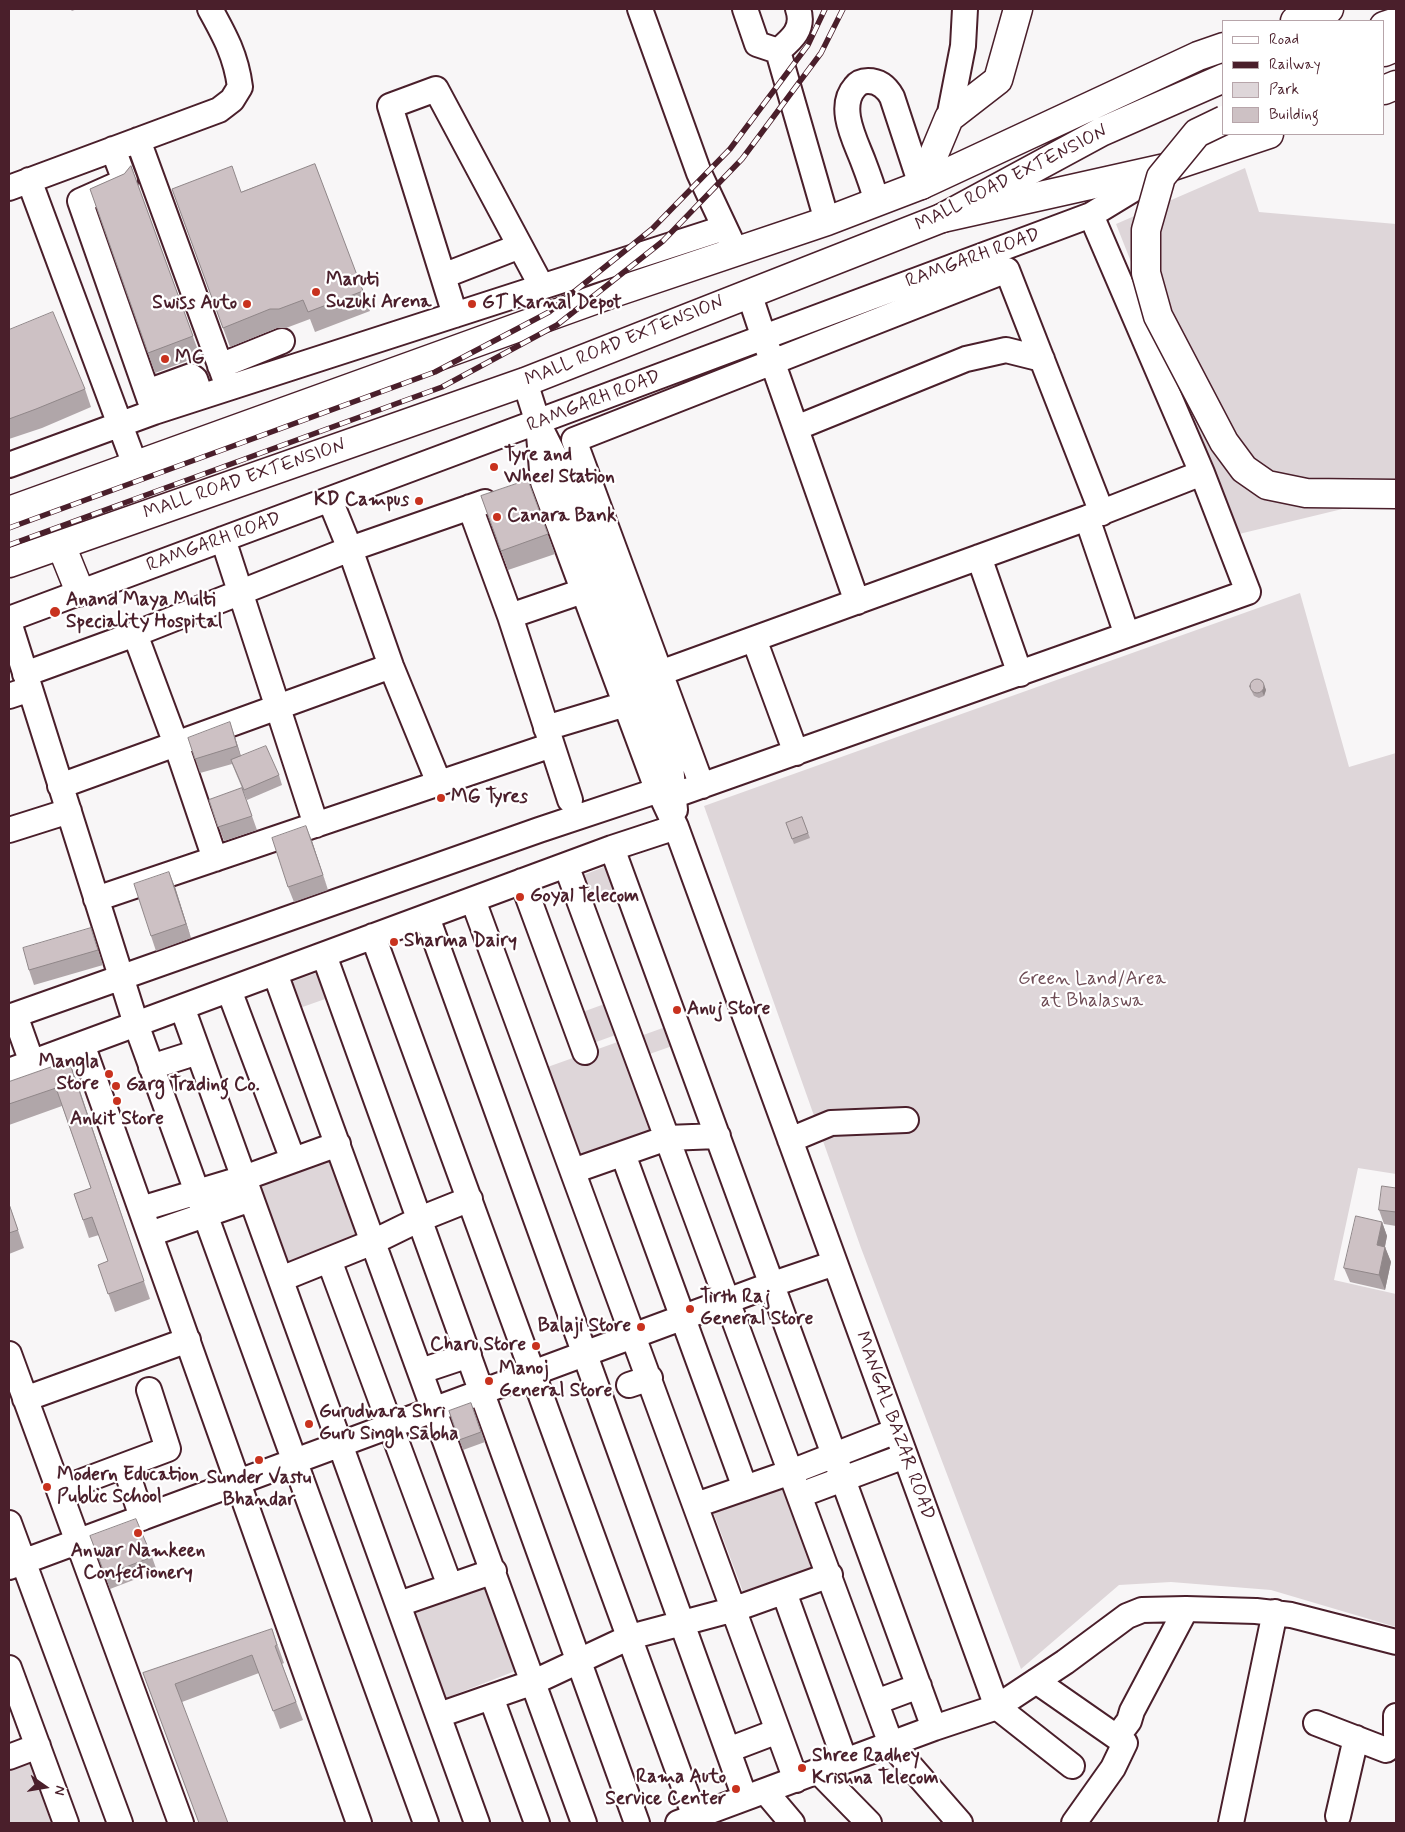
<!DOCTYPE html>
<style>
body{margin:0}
#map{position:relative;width:1405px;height:1832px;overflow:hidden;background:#f8f6f7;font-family:Mynerve,sans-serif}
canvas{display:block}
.frame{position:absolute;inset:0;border:10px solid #4a1f2b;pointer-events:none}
.legend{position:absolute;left:1222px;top:20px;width:162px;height:115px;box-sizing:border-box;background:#fff;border:1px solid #b7a5aa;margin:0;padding:6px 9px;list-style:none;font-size:15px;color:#4a1f2b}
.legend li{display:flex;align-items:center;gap:10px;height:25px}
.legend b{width:25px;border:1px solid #b7a5aa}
.north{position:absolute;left:20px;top:1762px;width:50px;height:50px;-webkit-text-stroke:4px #fff;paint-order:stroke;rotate:103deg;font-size:14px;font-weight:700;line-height:20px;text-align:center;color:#4a1f2b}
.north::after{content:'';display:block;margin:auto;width:18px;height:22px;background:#4a1f2b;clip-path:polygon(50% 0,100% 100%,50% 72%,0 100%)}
</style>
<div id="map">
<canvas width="1405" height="1832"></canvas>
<div class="frame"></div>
<ul class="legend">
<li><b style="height:6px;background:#fff"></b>Road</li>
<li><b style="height:6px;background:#4a1f2b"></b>Railway</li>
<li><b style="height:14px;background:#ded6d9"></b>Park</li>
<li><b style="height:14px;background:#cdc1c4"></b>Building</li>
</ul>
<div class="north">N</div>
</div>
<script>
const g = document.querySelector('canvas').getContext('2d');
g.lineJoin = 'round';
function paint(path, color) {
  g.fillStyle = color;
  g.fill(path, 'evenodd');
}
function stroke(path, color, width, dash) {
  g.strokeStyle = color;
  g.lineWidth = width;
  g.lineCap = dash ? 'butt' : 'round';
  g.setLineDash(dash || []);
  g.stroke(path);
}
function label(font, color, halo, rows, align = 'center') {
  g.font = font + ' Mynerve,sans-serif';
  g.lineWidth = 4.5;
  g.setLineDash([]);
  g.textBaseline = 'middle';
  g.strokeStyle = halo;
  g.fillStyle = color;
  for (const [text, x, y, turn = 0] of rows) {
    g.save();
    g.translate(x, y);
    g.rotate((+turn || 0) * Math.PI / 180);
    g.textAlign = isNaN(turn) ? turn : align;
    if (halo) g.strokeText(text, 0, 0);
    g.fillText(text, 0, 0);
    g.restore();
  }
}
paint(new Path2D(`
 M 1245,168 L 1259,212 L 1396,224 L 1396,496 L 1239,534 L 1116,224 Z
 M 1300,593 L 1349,767 L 1396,753 L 1396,1174 L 1358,1168 L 1334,1280 L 1396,1294 L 1396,1627 L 1271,1590 L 1171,1582 L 1119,1585 L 1021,1669 L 861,1248 L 704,806 Z
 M 609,865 L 618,887 L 584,900 L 576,878 Z
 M 319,972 L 328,998 L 294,1010 L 285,984 Z
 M 610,1002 L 621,1033 L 588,1045 L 577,1014 Z
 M 671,1025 L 678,1044 L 641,1057 L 635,1038 Z
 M 626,1039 L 658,1135 L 577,1165 L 542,1069 Z
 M 331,1153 L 364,1242 L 287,1271 L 254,1182 Z
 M 789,1480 L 822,1568 L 745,1597 L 712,1509 Z
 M 490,1580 L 523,1668 L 446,1698 L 413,1609 Z
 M 32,1754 L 57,1823 L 9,1823 L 9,1763 Z`), '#ded6d9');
const minor = new Path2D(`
 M 640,9 L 699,173 L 731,241
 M 745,9 L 757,44 L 778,51
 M 778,51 L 827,221
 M 778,51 C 791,40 805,29 798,9
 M 949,118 L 963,46 L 965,9
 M 138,140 L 228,387
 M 113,149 L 125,181 L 80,201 L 154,412
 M 29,180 L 135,465
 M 9,188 L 219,110 L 232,100 L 240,87 C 236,56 225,36 210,9
 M 877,202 C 873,188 868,174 863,161 C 855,140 837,107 855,87 C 858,83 863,81 868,81 C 880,81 887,88 892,97 L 921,185
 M 443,276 L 520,246
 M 749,293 L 764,338 L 857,602
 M 455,315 L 390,106 L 436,89 L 542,287
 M 220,366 L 282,341
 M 525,382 L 538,423 L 564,475 L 671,765 L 675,810
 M 147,392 L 191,376 L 195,379 L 201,396
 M 538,423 L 543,482 L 653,778 L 676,827 L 997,1707 L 934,1728 L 678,1823
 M 796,428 L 966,359 L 1006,350 L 1042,359
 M 9,465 L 154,412 L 724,228
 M 330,500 L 350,549 L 391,666 L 439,783
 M 1087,518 L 1127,635
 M 223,539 L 316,825
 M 979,557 L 1020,674
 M 510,616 L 583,591
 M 9,619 L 1091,215 L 1160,173
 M 9,622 L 136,1024 L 426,1823
 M 135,634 L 176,744 L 215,859
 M 754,639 L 796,753
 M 660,673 L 1087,518 L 1202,473
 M 25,674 L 135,634 L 350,549 L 485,502
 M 9,696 L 30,689
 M 546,728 L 639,700
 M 552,745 L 570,800
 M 60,786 L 391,666
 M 702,786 L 574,440 L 1007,270 L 1102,513
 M 664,799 L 1248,592 L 1202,473 L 1091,215
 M 9,830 L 69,811
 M 612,848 L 934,1728
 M 566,865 L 891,1744 L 960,1823
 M 522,881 L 585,1052
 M 96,899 L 552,745 L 510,616 L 470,507
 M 473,900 L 796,1780
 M 427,917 L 745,1798
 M 373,936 L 695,1817
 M 324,955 L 637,1823
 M 275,973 L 584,1823
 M 229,990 L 293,1160
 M 182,1007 L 477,1823
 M 15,1015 L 32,1063
 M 9,1017 L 539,830 L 659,790
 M 82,1044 L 359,1823
 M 151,1067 L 198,1052
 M 9,1071 L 612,848 L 676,827
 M 790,1140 L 831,1123 L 906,1120
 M 623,1154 L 745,1488
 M 573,1171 L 667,1138 L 718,1136
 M 141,1209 L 244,1178 L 338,1144
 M 150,1234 L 251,1199
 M 329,1260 L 450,1586
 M 281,1279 L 373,1242 L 420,1219 L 470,1199
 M 9,1354 L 181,1823
 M 421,1371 L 469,1355
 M 629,1385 L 650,1378
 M 25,1399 L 188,1340
 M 125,1466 L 142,1518
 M 59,1490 L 168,1449 L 149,1390
 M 800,1495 L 905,1456
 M 696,1505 L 791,1472 L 896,1431
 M 9,1523 L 120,1823
 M 9,1567 L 773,1284 L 835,1263
 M 784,1592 L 845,1761
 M 399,1604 L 494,1571
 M 9,1668 L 66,1823
 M 1036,1681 L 1125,1743 L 1113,1768 L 1074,1823
 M 491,1697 L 537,1823
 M 876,1702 L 919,1686
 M 439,1715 L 534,1682 L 630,1637 L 735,1609 L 830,1575
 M 1396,1716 L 1396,1735
 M 1316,1723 L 1386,1750 L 1396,1742
 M 1117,1737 L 1129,1721 L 1132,1711 L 1186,1609
 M 728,1750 L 778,1731
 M 9,1757 L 38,1746
 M 1072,1766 L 997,1707 L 1065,1662 L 1127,1616 L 1142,1610 L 1186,1609 L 1256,1611 L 1291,1615 L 1396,1642
 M 818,1771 L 869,1823
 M 765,1791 L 792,1823
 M 1338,1816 L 1356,1738
 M 1231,1823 L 1275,1612`);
const major = new Path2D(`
 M 1295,21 L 1329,9
 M 1384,26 L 1396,22
 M 9,511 L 616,292 L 827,221 L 921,185 L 1198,56 L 1224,47
 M 61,545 L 80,592
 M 9,563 L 525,382 L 942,218 L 1101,132 L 1224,78`);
const highway = new Path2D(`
 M 1384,52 L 1396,47
 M 1384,90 L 1396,85
 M 921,185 L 949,118 L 998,80 L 1018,9
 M 942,218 L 1170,167 L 1269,134`);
stroke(minor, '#4a1f2b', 28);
stroke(major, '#4a1f2b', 31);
stroke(highway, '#4a1f2b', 31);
stroke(minor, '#fff', 24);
stroke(major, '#fff', 28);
stroke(highway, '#fff', 28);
const rail = new Path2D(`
 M 9,528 L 435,372 L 549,312 L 652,229 L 730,149 L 808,45 L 825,9
 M 9,545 L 442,387 L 557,325 L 663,241 L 742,159 L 821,53 L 843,9`);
stroke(rail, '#4a1f2b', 5.5);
stroke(rail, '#fff', 4, [11]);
const highwayBridge = new Path2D(`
 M 1224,120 L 1197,133 L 1161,177 L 1146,230 L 1146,273 L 1158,316 L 1224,442 L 1244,469 L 1267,485 L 1306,493 L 1396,494`);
stroke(highwayBridge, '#4a1f2b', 31, []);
stroke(highwayBridge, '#fff', 28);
paint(new Path2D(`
 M 70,9 L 77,9 L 72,11 Z
 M 315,164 L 370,311 L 315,332 L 310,319 L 286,328 L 277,328 L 230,347 L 172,189 L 241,192 Z
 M 131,166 L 200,356 L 155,373 L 90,189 L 124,174 Z
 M 9,330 L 85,389 L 91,407 L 42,428 L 9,439 Z
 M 528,480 L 555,554 L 508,570 L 481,496 Z
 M 1264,685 L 1266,690 L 1264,696 L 1259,698 L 1254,696 L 1249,686 Z
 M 235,737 L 241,756 L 279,775 L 282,785 L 247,800 L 232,764 L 200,773 L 188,738 Z
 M 242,788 L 257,830 L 224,841 L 209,800 Z
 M 802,817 L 810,838 L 794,844 L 786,823 Z
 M 312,841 L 328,890 L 294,902 L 288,887 Z
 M 175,887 L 191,938 L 156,951 L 151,936 Z
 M 91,928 L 103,965 L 34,985 L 29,970 Z
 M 69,1061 L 150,1299 L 115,1312 L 98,1265 L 108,1261 L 99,1235 L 89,1238 L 74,1194 L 91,1188 L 62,1106 L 9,1125 L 9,1082 Z
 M 1396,1188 L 1396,1226 L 1384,1224 L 1379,1210 Z
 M 9,1203 L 24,1248 L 9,1254 Z
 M 1382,1222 L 1387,1236 L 1385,1247 L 1391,1262 L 1385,1290 L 1350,1282 L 1344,1268 Z
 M 471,1403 L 485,1442 L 463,1450 L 449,1411 Z
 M 90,1536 L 152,1557 L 157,1571 L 110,1589 Z
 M 272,1629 L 284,1663 L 282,1664 L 303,1720 L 280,1729 L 259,1673 L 182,1702 L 143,1673 Z`), '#b0a6a9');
paint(new Path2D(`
 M 1264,685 L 1266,690 L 1264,696 L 1262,691 Z
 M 230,722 L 235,737 L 242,760 L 237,746 Z
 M 306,826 L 312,841 L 328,890 L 323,875 Z
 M 169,872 L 175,887 L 191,938 L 186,924 Z
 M 69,1061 L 76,1079 L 150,1299 L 144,1281 Z
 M 1382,1222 L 1387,1236 L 1382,1260 L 1377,1245 Z
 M 1385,1247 L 1391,1262 L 1385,1290 L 1379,1275 Z`), '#908789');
const building = new Path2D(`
 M 315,164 L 363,291 L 308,312 L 303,300 L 279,309 L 270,309 L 223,328 L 172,189 L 232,166 L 241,192 Z
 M 131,166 L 193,336 L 148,353 L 90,189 L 124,174 Z
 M 53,312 L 85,389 L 36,409 L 9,419 L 9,330 Z
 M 528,480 L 548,534 L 501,551 L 481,496 Z
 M1250 686a7 7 0 1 1 14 0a7 7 0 1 1-14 0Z
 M 230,722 L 237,746 L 195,759 L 188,738 Z
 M 266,746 L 279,775 L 244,790 L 231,760 Z
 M 242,788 L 252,816 L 218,827 L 209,800 Z
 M 802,817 L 808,833 L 792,839 L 786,823 Z
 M 306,826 L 323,875 L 288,887 L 272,838 Z
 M 169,872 L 186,924 L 151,936 L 134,884 Z
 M 91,928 L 98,950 L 29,970 L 23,948 Z
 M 69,1061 L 144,1281 L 108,1294 L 98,1265 L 108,1261 L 92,1217 L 83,1220 L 74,1194 L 91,1188 L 56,1088 L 9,1104 L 9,1082 Z
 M 1382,1186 L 1396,1188 L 1396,1212 L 1379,1210 Z
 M 9,1204 L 18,1230 L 9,1233 Z
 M 1356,1216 L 1382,1222 L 1377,1245 L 1385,1247 L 1379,1275 L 1344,1268 Z
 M 471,1403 L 481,1432 L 459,1440 L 449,1411 Z
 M 136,1519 L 152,1557 L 105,1575 L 90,1536 Z
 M 272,1629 L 277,1645 L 275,1646 L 296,1702 L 273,1711 L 252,1655 L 175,1684 L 228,1823 L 199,1823 L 143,1673 Z`);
paint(building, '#cdc1c4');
stroke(building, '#908789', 1);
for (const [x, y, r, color] of [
 [316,292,5,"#c8321e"],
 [247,304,5,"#c8321e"],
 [472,304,5,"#c8321e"],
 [165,359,5,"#c8321e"],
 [494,467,5,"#c8321e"],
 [419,501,5,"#c8321e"],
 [497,517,5,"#c8321e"],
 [55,612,6,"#c8321e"],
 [441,798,5,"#c8321e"],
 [520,897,5,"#c8321e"],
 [394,942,5,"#c8321e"],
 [677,1010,5,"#c8321e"],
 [109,1074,5,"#c8321e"],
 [116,1086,5,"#c8321e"],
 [117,1101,5,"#c8321e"],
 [690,1309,5,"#c8321e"],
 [641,1327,5,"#c8321e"],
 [536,1346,5,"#c8321e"],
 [489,1381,5,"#c8321e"],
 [309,1424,5,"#c8321e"],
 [259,1460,5,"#c8321e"],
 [47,1487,5,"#c8321e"],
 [138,1533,5,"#c8321e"],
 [802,1768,5,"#c8321e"],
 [736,1789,5,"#c8321e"]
]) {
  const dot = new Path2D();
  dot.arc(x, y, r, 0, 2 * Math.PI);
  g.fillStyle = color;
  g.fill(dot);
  stroke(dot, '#fff', 2);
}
label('19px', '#4a1f2b', '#fff', [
 ["MALL ROAD EXTENSION",1012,179,-27],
 ["RAMGARH ROAD",973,259,-20],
 ["MALL ROAD EXTENSION",625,342,-22],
 ["RAMGARH ROAD",594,402,-21],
 ["MALL ROAD EXTENSION",245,480,-19],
 ["RAMGARH ROAD",214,543,-20],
 ["MANGAL BAZAR ROAD",894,1426,70]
]);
label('bold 19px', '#4a1f2b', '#fff', [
 ["Maruti",326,281],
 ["Suzuki Arena",326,303],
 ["Swiss Auto",237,304,"right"],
 ["GT Karnal Depot",482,304],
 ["MG",175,359],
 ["Tyre and",504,456],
 ["Wheel Station",504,478],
 ["KD Campus",409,501,"right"],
 ["Canara Bank",507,517],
 ["Anand Maya Multi",66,601],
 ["Speciality Hospital",66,623],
 ["MG Tyres",451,798],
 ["Goyal Telecom",530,897],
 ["Sharma Dairy",404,942],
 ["Anuj Store",687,1010],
 ["Mangla",99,1063,"right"],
 ["Store",99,1085,"right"],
 ["Garg Trading Co.",126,1086],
 ["Ankit Store",117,1120,"center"],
 ["Tirth Raj",700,1298],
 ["General Store",700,1320],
 ["Balaji Store",631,1327,"right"],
 ["Charu Store",526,1346,"right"],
 ["Manoj",499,1370],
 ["General Store",499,1392],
 ["Gurudwara Shri",319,1413],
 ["Guru Singh Sabha",319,1435],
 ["Modern Education",57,1476],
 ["Public School",57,1498],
 ["Sunder Vastu",259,1479,"center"],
 ["Bhandar",259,1501,"center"],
 ["Anwar Namkeen",138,1552,"center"],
 ["Confectionery",138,1574,"center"],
 ["Shree Radhey",812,1757],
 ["Krishna Telecom",812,1779],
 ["Rama Auto",726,1778,"right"],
 ["Service Center",726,1800,"right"]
], 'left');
label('19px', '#6f4d56', '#fff', [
 ["Green Land/Area",1092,980],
 ["at Bhalaswa",1092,1002]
]);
</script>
